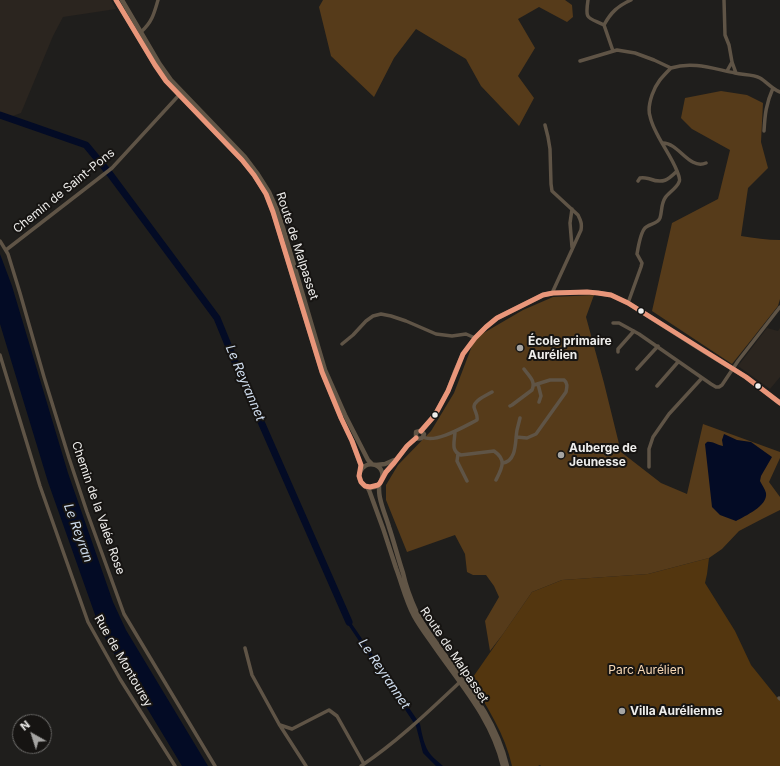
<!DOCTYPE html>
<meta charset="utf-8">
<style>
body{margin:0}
#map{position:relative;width:780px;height:766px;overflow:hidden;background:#1f1e1c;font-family:Inter,sans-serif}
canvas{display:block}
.north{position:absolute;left:12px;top:714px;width:40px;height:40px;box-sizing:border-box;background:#161412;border:1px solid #6c6b69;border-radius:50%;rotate:321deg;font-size:11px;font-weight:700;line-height:16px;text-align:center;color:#eeedeb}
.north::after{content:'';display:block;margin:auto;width:14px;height:18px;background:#a6a5a3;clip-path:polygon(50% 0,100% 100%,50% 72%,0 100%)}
</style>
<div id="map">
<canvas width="780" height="766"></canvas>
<div class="north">N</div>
</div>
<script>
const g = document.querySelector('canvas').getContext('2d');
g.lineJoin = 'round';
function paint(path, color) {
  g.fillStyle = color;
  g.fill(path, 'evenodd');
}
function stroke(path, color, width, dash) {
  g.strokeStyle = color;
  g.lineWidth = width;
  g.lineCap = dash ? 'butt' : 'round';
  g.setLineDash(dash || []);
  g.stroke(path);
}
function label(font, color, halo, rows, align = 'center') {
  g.font = font + ' Inter,sans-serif';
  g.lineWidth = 4;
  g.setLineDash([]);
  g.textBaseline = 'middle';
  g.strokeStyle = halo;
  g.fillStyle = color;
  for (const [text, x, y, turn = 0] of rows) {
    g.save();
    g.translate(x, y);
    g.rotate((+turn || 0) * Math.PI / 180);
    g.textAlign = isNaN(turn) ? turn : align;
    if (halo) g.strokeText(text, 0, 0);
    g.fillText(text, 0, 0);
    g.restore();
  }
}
paint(new Path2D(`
 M 0,0 L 111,0 L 116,9 L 63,17 L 53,36 L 21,113 L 7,118 L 0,114 Z
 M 767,328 L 778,331 L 780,328 L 780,377 L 770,389 L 738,366 Z`), '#2b251f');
paint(new Path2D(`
 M 709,558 L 707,574 L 705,583 L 735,631 L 751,665 L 780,701 L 780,766 L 541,766 L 540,765 L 538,766 L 512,766 C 505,734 487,707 471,680 L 532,592 L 562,580 L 648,574 Z`), '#53360f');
paint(new Path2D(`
 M 323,0 L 565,0 L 572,5 L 573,17 L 567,22 L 539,7 L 518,19 L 535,48 L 518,76 L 534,98 L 519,126 L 481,86 L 466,59 L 416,29 L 394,58 L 374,97 L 331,56 L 319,7 Z
 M 721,91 L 747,95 L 763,103 L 761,142 L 768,168 L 748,188 L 741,236 C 754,238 767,240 780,240 L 780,299 L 778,306 L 752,339 L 732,364 L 652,311 L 672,223 L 718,199 L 730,150 L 692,129 L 681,118 L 685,98 Z
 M 594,295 L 586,317 L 604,383 L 621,452 L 661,483 L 687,494 L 703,424 L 780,452 L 780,458 L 769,482 L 780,497 L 780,510 L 762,519 L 739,531 L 722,549 L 709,558 L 648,574 L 562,580 L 532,592 L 503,634 L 490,651 L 485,621 L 499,597 L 494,586 L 486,575 L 473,575 L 467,572 L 465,554 L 455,535 L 407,552 L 386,500 L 386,485 L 398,465 L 431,431 L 454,393 L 475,338 L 523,310 L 553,297 Z`), '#563b1a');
paint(new Path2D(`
 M 0,254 L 12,286 L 68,473 L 113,602 L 126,630 L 208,766 L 182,766 L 107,642 L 99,626 L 48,482 L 0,324 Z
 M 724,434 L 737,440 L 751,442 L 772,457 L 761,476 L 760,481 C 762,485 765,489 766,493 C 768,506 745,516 736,521 L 720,515 L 712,507 L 705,444 L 707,442 C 712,441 717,445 723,446 L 722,440 Z
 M 347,613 L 347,617 L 356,630 L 420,724 C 422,734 424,747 431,755 C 434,759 439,762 443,766 L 436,766 L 423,753 L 416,726 L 345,620 L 344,614 Z`), '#030b25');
stroke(new Path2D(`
 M 0,115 L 86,145 L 110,174 L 217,318 L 240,374 L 349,622`), '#030b25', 7);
stroke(new Path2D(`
 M 588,0 C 585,20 587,17 604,25 L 613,51
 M 724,0 L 725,35 L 729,45 L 732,62 L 736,73
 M 604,25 C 611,12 618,6 631,0
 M 141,32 C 152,22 154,14 158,0
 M 580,61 L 617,50 L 635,53 L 654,60 L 671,68 C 693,61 714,69 735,73 C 743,75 753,74 760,78 C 767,82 772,89 780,92
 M 727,71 L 732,62
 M 545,125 L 548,137 L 550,149 L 551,184 L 552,191 L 578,215 C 581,221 582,224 581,230 L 553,291 L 553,293
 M 764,131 C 765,114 766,104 773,88
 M 663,143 C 679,143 689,170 706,163
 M 638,181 L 640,178 C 644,177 646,178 650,179 C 663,184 668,180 677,171
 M 572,209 L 570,223 L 572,247
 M 0,241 L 8,254 L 20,293 L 44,377 L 69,458 L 87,512 L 124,614 L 215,766
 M 6,250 L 112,168 L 180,94
 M 628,303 L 641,267 L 642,263 L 637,254 C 638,248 641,232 645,228 C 648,224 658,224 660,218 C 662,212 661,204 665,198 C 668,193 677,188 679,182 C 681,179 678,174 677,171 C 670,153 653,133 650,116 C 648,110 650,101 652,95 C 656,83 662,77 671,68
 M 613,323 L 619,323 L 639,334 L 711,384 L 716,387 L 719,387 L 722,385 L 738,361 L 780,307
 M 342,344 L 353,335 L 366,321 L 373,316 L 381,314 L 391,316 L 406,321 L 436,334 L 452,336 L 466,334 L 475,338
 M 618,352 L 618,349 L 634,331
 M 0,355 L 40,486 L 88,622 L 120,679 L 175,766
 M 637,369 L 658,346
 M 538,384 L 541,396 L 539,402
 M 657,386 L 678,362
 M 510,406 L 512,405 L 532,390 C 536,381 529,376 524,369
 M 455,431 C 455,441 450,451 461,455 L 494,451 C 507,460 502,468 496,480
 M 423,437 C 435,444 465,426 477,420 C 478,415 475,412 474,407 C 474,400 487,395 492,392
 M 516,437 L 527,438 L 536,434 L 566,392 C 567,387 568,383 564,380 L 550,380 L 534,385
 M 458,454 L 457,461 L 467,481
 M 503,463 C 517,461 515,441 517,430 C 518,426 519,422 520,418
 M 649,467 L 649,449 L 653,437 L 669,414 L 702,378
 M 245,648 L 252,675 L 279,724 L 306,766
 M 779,698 L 780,699
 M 280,725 L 292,729 L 329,710 L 337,716 L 364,764
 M 361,766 C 397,742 428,712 460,682`), '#5f5446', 3.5);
stroke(new Path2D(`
 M 116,0 L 155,65 L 166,81 L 242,160 L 254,175 L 266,194 L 273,212 L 322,372 L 341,418 L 352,441 L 362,469
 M 122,0 L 159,63 L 171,80 L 245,157 L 257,173 L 269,192 L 277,210 L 283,228 L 325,370 L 345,415 L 368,460 L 372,464
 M 421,431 L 435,415 L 438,409 L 448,391 L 455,372 L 463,354 L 475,338 L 486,327 L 497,318 L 543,295 L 553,293 L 587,292 L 598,293 L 611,295 L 628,303 L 702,350 L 746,377 L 780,403
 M 416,438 C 419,439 421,439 423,437 L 424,434 L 421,431
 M 416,438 L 416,432 L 420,431 L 421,431
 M 376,465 L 385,464 L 394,460
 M 383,476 L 409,444 L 416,438
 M 379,485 C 363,495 352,474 365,466 C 371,462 380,465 382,472 C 384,478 380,481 379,486 C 379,490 379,494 380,498 C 382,508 386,517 389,527 C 394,542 398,558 403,573 C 406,587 411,600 417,613 C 424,627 434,639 442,651 C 469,688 496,720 507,766
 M 367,487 L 369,490 C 379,516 388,542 396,568 C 402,584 406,601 414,616 C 420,627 427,636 434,646 C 461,685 492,719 503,766`), '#615546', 4.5);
stroke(new Path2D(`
 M 116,0 L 155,65 L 166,81 L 242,160 L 254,175 L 266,194 L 273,212 L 322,372 L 341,418 L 352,441 L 361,465 L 359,476 L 361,482 L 365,486 L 370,487 L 378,485 L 380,483 L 386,472 L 394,463 L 407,446 L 416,438
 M 421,431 L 435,415 L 448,391 L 463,354 L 475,338 L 486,327 L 497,318 L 543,295 L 553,293 L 587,292 L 598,293 L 611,295 L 628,303 L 746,377 L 780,403`), '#e9967a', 5);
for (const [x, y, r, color] of [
 [641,311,3.5,"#eeedeb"],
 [520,348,4,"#a6a5a3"],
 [758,386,3.5,"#eeedeb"],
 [435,415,3.5,"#eeedeb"],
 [561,455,4,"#a6a5a3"],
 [622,711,4,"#a6a5a3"]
]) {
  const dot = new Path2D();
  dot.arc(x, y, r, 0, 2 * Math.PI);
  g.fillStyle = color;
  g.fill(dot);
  stroke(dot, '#161412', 1.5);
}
label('12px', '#eeedeb', '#161412', [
 ["Chemin de Saint-Pons",64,191,-39],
 ["Route de Malpasset",297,246,72],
 ["Chemin de la Valée Rose",98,508,71],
 ["Route de Malpasset",454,655,56],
 ["Rue de Montourey",123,661,60]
]);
label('bold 12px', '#eeedeb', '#161412', [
 ["École primaire",528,341],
 ["Aurélien",528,355],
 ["Auberge de",569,448],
 ["Jeunesse",569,462],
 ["Villa Aurélienne",630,711]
], 'left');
label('12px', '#f8d9b6', '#161412', [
 ["Parc Aurélien",646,670]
]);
label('italic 13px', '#cedced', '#161412', [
 ["Le Reyrannet",245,383,67],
 ["Le Reyran",78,533,70],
 ["Le Reyrannet",384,674,56]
]);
</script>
